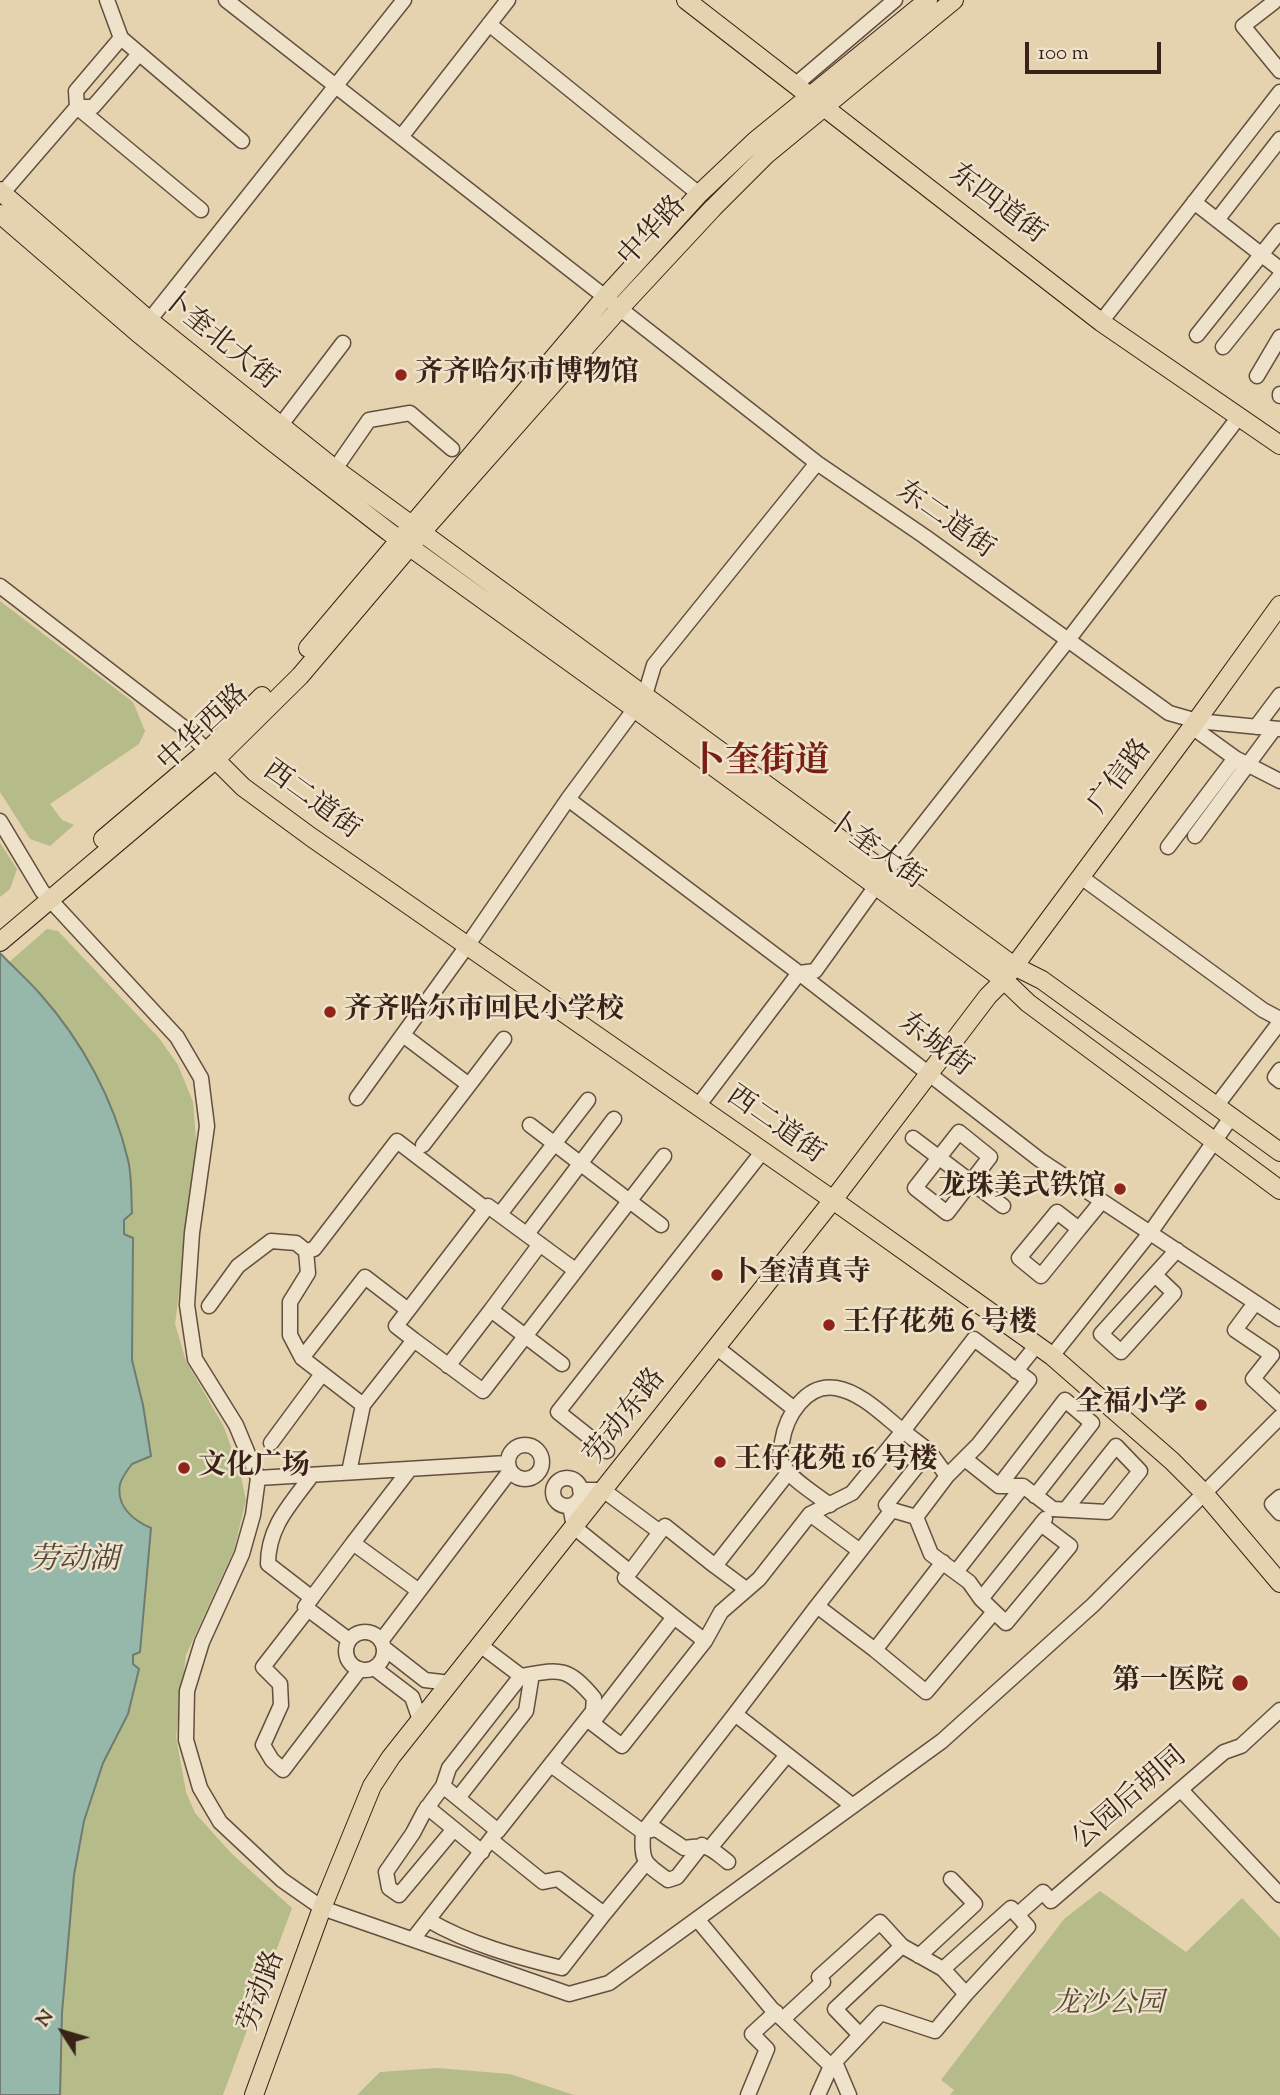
<!DOCTYPE html>
<meta charset="utf-8">
<style>
body{margin:0}
#map{position:relative;width:1280px;height:2095px;overflow:hidden;background:#e5d2af;font-family:"Sorts Mill Goudy",serif}
canvas{display:block}
.north{position:absolute;left:28px;top:1997px;width:70px;height:70px;-webkit-text-stroke:5px #eee2cb;paint-order:stroke;rotate:307deg;font-size:19px;font-weight:700;line-height:28px;text-align:center;color:#392318}
.north::after{content:'';display:block;margin:auto;width:24px;height:32px;background:#392318;clip-path:polygon(50% 0,100% 100%,50% 72%,0 100%)}
.scale{position:absolute;left:1025px;top:42px;width:136px;height:32px;box-sizing:border-box;border:4px solid #392318;border-top:0;padding-left:9px;font-size:21px;line-height:24px;white-space:nowrap;color:#392318;-webkit-text-stroke:5px #eee2cb;paint-order:stroke}
</style>
<div id="map">
<canvas width="1280" height="2095"></canvas>
<div class="north">N</div>
<div class="scale">100 m</div>
</div>
<script>
const g = document.querySelector('canvas').getContext('2d');
g.lineJoin = 'round';
function paint(path, color) {
  g.fillStyle = color;
  g.fill(path, 'evenodd');
}
function stroke(path, color, width, dash) {
  g.strokeStyle = color;
  g.lineWidth = width;
  g.lineCap = dash ? 'butt' : 'round';
  g.setLineDash(dash || []);
  g.stroke(path);
}
function label(font, color, halo, rows, align = 'center') {
  g.font = font + ' "Sorts Mill Goudy","Noto Serif SC",serif';
  g.lineWidth = 5;
  g.setLineDash([]);
  g.textBaseline = 'middle';
  g.strokeStyle = halo;
  g.fillStyle = color;
  for (const [text, x, y, turn = 0] of rows) {
    g.save();
    g.translate(x, y);
    g.rotate((+turn || 0) * Math.PI / 180);
    g.textAlign = isNaN(turn) ? turn : align;
    if (halo) g.strokeText(text, 0, 0);
    g.fillText(text, 0, 0);
    g.restore();
  }
}
paint(new Path2D(`
 M 0,601 L 133,702 L 145,731 L 139,744 L 50,804 L 62,820 L 74,825 L 50,846 L 30,839 L 0,792 Z
 M 0,843 L 17,869 L 10,889 L 0,897 Z
 M 47,929 L 58,931 L 159,1038 L 178,1065 L 193,1102 L 197,1152 L 175,1324 L 186,1361 L 224,1427 L 240,1472 L 246,1500 L 234,1550 L 186,1655 L 176,1737 L 186,1792 L 195,1813 L 232,1854 L 292,1908 L 223,2095 L 0,2095 L 0,970 Z
 M 1100,1891 L 1186,1952 L 1242,1898 L 1280,1938 L 1280,2095 L 950,2095 L 954,2090 L 941,2080 L 1064,1919 Z
 M 437,2068 L 510,2074 L 574,2095 L 357,2095 L 380,2072 Z`), '#b6bb8a');
const water = new Path2D(`
 M 0,953 C 13,967 28,980 41,995 C 82,1041 114,1100 128,1160 C 132,1176 131,1196 132,1213 L 124,1220 L 124,1234 L 133,1238 L 132,1360 L 143,1405 L 151,1456 L 132,1464 C 128,1469 122,1478 120,1484 C 116,1506 133,1520 151,1528 L 140,1652 L 133,1655 L 133,1664 L 139,1669 L 128,1714 L 103,1763 L 84,1821 L 74,1875 L 62,2013 L 60,2095 L 0,2095 Z`);
paint(water, '#96b8aa');
stroke(water, '#717c70', 2);
const minor = new Path2D(`
 M 107,0 L 121,38 L 76,91 L 77,107 L 201,210
 M 226,0 L 817,463 L 924,536 L 1169,713 L 1197,721 L 1280,729
 M 1273,0 L 1274,2 L 1243,26 L 1280,71
 M 489,24 L 699,194
 M 121,38 L 242,141
 M 795,85 L 895,0
 M 401,137 L 508,0
 M 0,196 L 77,107 L 93,107 L 139,54
 M 1194,202 L 1280,269
 M 1217,220 L 1280,139
 M 1101,322 L 1280,92
 M 144,327 L 404,0
 M 1197,335 L 1280,231
 M 1223,347 L 1280,276
 M 1257,376 L 1280,337
 M 1280,394 L 1280,396
 M 280,426 L 343,343
 M 335,469 L 369,420 L 410,413 L 452,449
 M 0,586 L 183,727 L 207,751
 M 1192,727 L 1235,758 L 1280,781
 M 1256,727 L 1280,695
 M 568,799 L 799,973 L 1040,1160 L 1280,1319
 M 0,821 L 42,891 L 177,1037 L 201,1078 L 207,1126 L 192,1233 L 187,1305 L 195,1359 L 236,1425 L 258,1478 L 253,1515 L 242,1554 L 202,1642 L 187,1691 L 186,1740 L 200,1788 L 220,1822 L 282,1880 L 322,1908 L 569,1994 L 609,1983 L 942,1741 L 1093,1605 L 1280,1417
 M 1195,836 L 1274,729
 M 1168,847 L 1235,758
 M 885,873 L 1068,640 L 1238,418
 M 1081,877 L 1263,1010 L 1280,1019
 M 403,1035 L 469,1085 L 423,1145
 M 1280,1070 L 1275,1077 L 1280,1081
 M 469,1085 L 504,1039
 M 357,1098 L 467,946 L 568,799 L 645,695 L 654,665 L 817,463
 M 1217,1105 L 1280,1022
 M 698,1106 L 799,973 L 815,971 L 876,886
 M 530,1125 L 661,1225
 M 959,1132 L 990,1157 L 947,1213 L 915,1188 Z
 M 913,1138 L 1003,1206
 M 500,1214 L 588,1100
 M 1079,1229 L 1041,1276 L 1019,1258 L 1057,1212 L 1079,1229 L 1102,1201
 M 527,1234 L 614,1119
 M 1155,1275 L 1174,1293 L 1121,1352 L 1101,1334 L 1177,1250
 M 1255,1303 L 1235,1330 L 1272,1355 L 1253,1379 L 1280,1404
 M 209,1306 L 238,1266 L 271,1241 L 296,1243 L 306,1251
 M 491,1310 L 540,1244
 M 974,1339 L 1029,1380 L 978,1445 L 947,1476 L 929,1451 L 903,1431 Z
 M 414,1340 L 396,1326 L 488,1206 L 575,1270
 M 716,1347 L 793,1408
 M 1052,1356 L 1150,1233 L 1232,1116
 M 302,1358 L 290,1335 L 290,1302 L 308,1273 L 306,1251 L 314,1249 L 397,1141 L 486,1209
 M 448,1366 L 491,1310 L 562,1364
 M 1016,1371 L 1036,1346
 M 363,1405 L 302,1358 L 365,1277 L 408,1310
 M 271,1443 L 322,1374
 M508 1462a17 17 0 1 1 34 0a17 17 0 1 1-34 0Z
 M 607,1451 L 558,1412 L 763,1151
 M 965,1459 L 999,1486 L 1023,1486 L 1053,1509 L 1107,1512 L 1140,1471 L 1116,1446 L 1066,1509
 M 410,1469 L 353,1543 L 419,1591
 M 349,1472 L 363,1405 L 414,1340 L 483,1391 L 664,1156
 M 258,1478 L 507,1463
 M553 1492a14 14 0 1 1 28 0a14 14 0 1 1-28 0Z
 M 999,1486 L 1065,1400 L 1092,1423 L 1035,1496
 M 580,1490 L 603,1490 L 660,1532 L 665,1526 L 715,1566
 M 1280,1497 L 1272,1504 L 1280,1513
 M 570,1506 L 574,1527 L 630,1572 L 625,1578 L 674,1617
 M 892,1510 L 916,1517 L 947,1476
 M 810,1514 L 860,1551 L 892,1510 L 886,1505 L 929,1451
 M 916,1517 L 931,1554 L 969,1582 L 981,1599 L 1006,1623 L 1070,1546 L 1041,1524
 M 860,1551 L 817,1606 L 875,1650
 M 943,1562 L 875,1650 L 926,1692 L 994,1612
 M 630,1572 L 660,1532
 M 956,1572 L 1023,1486
 M 746,1589 L 715,1566 L 788,1473
 M 312,1598 L 268,1564 C 268,1526 291,1504 312,1475
 M 981,1599 L 1045,1519
 M 308,1609 L 263,1667 L 280,1684 L 281,1705 L 263,1745 L 272,1760 L 283,1770 L 360,1669
 M346 1651a19 19 0 1 1 38 0a19 19 0 1 1-38 0Z
 M 349,1640 L 305,1607 L 353,1543
 M 381,1641 L 510,1471
 M 480,1645 L 521,1676 C 560,1669 567,1666 594,1698 L 592,1723 L 622,1746 L 705,1641
 M 384,1648 L 425,1680 L 450,1683
 M 374,1668 L 412,1697 L 420,1720
 M 521,1676 L 449,1768 L 443,1786 L 498,1831 L 593,1711
 M 735,1714 L 817,1606
 M 592,1723 L 674,1617 L 705,1641 L 721,1612 L 759,1579 L 810,1514 L 852,1493 L 903,1431 C 884,1416 861,1392 836,1388 C 806,1383 786,1416 782,1442 C 782,1446 779,1454 780,1458 C 783,1475 817,1495 830,1505
 M 551,1765 L 643,1832 L 656,1829 L 684,1848 C 709,1844 709,1847 728,1862
 M 1181,1790 L 1280,1895
 M 458,1798 L 526,1711 L 532,1674
 M 427,1807 L 454,1829 L 399,1895 L 389,1888 L 386,1872 L 413,1833 L 424,1812 L 443,1786
 M 454,1829 L 482,1852
 M 491,1840 L 543,1882 L 558,1879 L 604,1914 L 645,1864
 M 702,1845 L 677,1877 L 668,1880 C 644,1863 641,1862 643,1832 L 735,1714 L 853,1806
 M 710,1848 L 787,1755
 M 1017,1915 L 1043,1892 L 1051,1901 L 1224,1752 L 1241,1746 L 1280,1710
 M 697,1919 L 771,2008 L 831,2066 L 881,2013 L 935,2031 L 966,1994
 M 428,1920 C 469,1944 517,1957 562,1968 L 604,1914
 M 413,1939 L 495,1834
 M 919,1956 L 975,1904 L 951,1879
 M 783,2019 L 823,1982 L 819,1977 L 880,1922 L 902,1946
 M 860,2035 L 835,2009 L 902,1946 L 943,1969 L 966,1994 L 1028,1927 L 1011,1908 L 943,1969
 M 835,2062 L 849,2095
 M 748,2095 L 767,2049 L 752,2034 L 776,2012
 M 818,2095 L 831,2066`);
const major = new Path2D(`
 M 686,0 L 1101,322 L 1280,445
 M 0,191 L 149,320 L 335,469 L 1014,966 L 1042,980 L 1280,1152
 M 0,214 L 138,333 L 269,439 L 389,532 L 635,709 L 1004,980 L 1028,1003 L 1280,1190
 M 308,648 L 606,296 L 699,194 L 755,141 L 928,0
 M 207,751 L 243,787 L 311,837 L 833,1200 L 1052,1356 L 1172,1461 L 1204,1493 L 1280,1583
 M 103,839 L 207,751 L 262,696
 M 0,942 L 215,760 L 300,676 L 422,532 L 620,308 L 713,208 L 767,154 L 954,0
 M 254,2095 L 322,1908 L 372,1786 L 391,1757 L 833,1200 L 988,996 L 1004,980 L 1192,727 L 1280,605`);
stroke(minor, '#644f3e', 17);
stroke(major, '#392318', 20);
stroke(minor, '#eee2cb', 14);
stroke(major, '#e5d2af', 18);
for (const [x, y, r, color] of [
 [401,375,7,"#8f2418"],
 [330,1012,7,"#8f2418"],
 [1120,1189,7,"#8f2418"],
 [717,1275,7,"#8f2418"],
 [829,1325,7,"#8f2418"],
 [1201,1405,7,"#8f2418"],
 [720,1462,7,"#8f2418"],
 [184,1468,7,"#8f2418"],
 [1240,1683,9,"#8f2418"]
]) {
  const dot = new Path2D();
  dot.arc(x, y, r, 0, 2 * Math.PI);
  g.fillStyle = color;
  g.fill(dot);
  stroke(dot, '#eee2cb', 2.5);
}
label('28px', '#392318', '#eee2cb', [
 ["东四道街",996,206,37],
 ["中华路",654,233,-47],
 ["卜奎北大街",218,342,39],
 ["东二道街",944,522,35],
 ["中华西路",205,730,-43],
 ["广信路",1122,778,-53],
 ["西二道街",310,802,36],
 ["卜奎大街",874,852,36],
 ["东城街",934,1047,38],
 ["西二道街",774,1127,35],
 ["劳动东路",627,1418,-52],
 ["公园后胡同",1131,1800,-41],
 ["劳动路",264,1992,-70]
]);
label('bold 28px', '#392318', '#eee2cb', [
 ["齐齐哈尔市博物馆",415,375],
 ["齐齐哈尔市回民小学校",344,1012],
 ["龙珠美式铁馆",1106,1189,"right"],
 ["卜奎清真寺",731,1275],
 ["王仔花苑 6 号楼",843,1325],
 ["全福小学",1187,1405,"right"],
 ["王仔花苑 16 号楼",734,1462],
 ["文化广场",198,1468],
 ["第一医院",1224,1683,"right"]
], 'left');
label('italic 28px', '#584934', '#eee2cb', [
 ["龙沙公园",1108,2006]
]);
label('italic 30px', '#50483c', '#eee2cb', [
 ["劳动湖",74,1563]
]);
label('bold 35px', '#7a1f14', '#eee2cb', [
 ["卜奎街道",760,765]
]);
</script>
